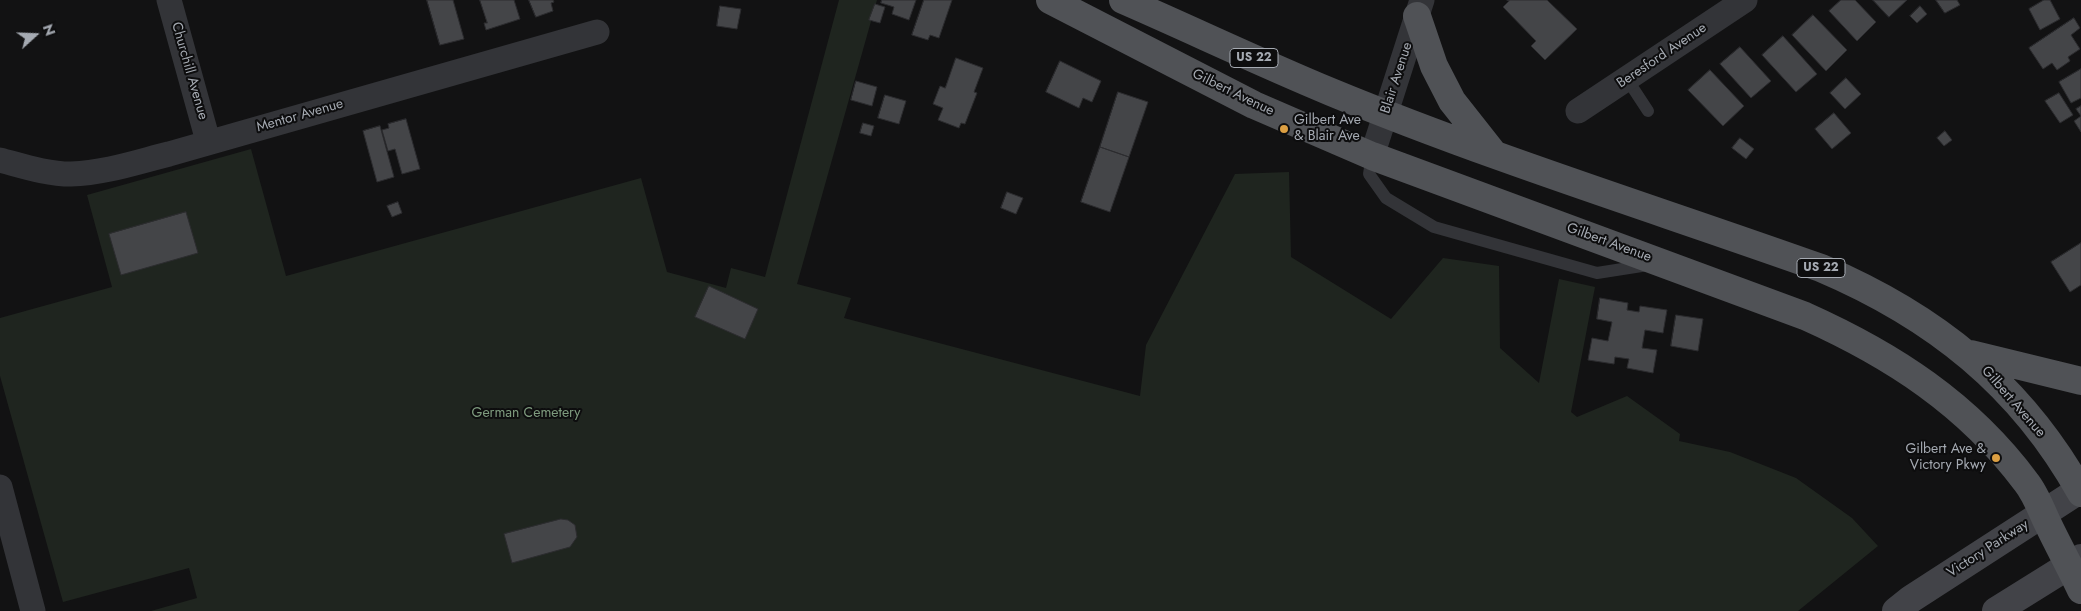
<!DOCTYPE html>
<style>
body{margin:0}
#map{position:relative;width:2081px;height:611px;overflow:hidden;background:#121213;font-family:Jost,sans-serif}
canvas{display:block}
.north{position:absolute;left:10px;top:10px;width:50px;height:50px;-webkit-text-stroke:4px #0d0d0e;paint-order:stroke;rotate:70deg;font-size:14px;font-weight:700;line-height:20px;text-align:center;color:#a5aab2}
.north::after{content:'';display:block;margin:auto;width:18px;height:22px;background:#a5aab2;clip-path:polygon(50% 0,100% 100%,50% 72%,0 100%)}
</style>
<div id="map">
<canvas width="2081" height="611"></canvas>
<div class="north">N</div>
</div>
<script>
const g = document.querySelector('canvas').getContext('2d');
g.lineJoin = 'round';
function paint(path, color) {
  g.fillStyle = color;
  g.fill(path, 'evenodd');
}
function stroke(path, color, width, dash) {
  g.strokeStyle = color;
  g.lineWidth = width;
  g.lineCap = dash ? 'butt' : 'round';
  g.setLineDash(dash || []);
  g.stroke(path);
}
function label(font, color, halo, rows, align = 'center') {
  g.font = font + ' Jost,sans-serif';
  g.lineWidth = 4;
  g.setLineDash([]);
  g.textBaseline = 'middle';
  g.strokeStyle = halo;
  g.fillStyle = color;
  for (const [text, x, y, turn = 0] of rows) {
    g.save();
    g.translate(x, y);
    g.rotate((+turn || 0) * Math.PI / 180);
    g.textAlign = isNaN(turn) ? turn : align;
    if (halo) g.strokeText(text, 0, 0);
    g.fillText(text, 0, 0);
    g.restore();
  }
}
paint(new Path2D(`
 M 839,0 L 877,0 L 797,284 L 851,298 L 844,318 L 1140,396 L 1146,345 L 1235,174 L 1289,172 L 1291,257 L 1391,319 L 1443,258 L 1499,266 L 1500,348 L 1539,383 L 1559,279 L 1595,287 L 1571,412 L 1577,417 L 1627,396 L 1680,434 L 1679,441 L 1730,452 L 1796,478 L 1852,518 L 1878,546 L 1798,611 L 151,611 L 197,598 L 189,568 L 63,602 L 0,376 L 0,318 L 112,287 L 87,195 L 251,149 L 286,276 L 641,178 L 667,272 L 726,288 L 731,268 L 765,277 Z`), '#1f251f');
const building = new Path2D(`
 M 427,0 L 453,0 L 464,39 L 440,45 Z
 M 480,0 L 514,0 L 520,19 L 486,30 L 484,23 L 487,23 Z
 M 529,0 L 553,0 L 554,2 L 551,3 L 553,11 L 536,17 Z
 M 882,0 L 916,0 L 909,20 L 892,14 L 894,7 L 881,3 Z
 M 924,0 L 952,0 L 939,38 L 930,35 L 928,40 L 912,35 Z
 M 1507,0 L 1547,0 L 1577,29 L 1545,60 L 1531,46 L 1536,41 L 1503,7 L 1509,1 Z
 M 1841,0 L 1855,0 L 1876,22 L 1857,41 L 1829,11 Z
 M 1873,0 L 1907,0 L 1889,17 Z
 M 1936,0 L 1957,0 L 1960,5 L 1945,13 Z
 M 2044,0 L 2050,0 L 2060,19 L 2040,30 L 2029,9 Z
 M 875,4 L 885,7 L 880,23 L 869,20 Z
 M 720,6 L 741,9 L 737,29 L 717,26 Z
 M 1920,6 L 1927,14 L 1917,23 L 1910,16 Z
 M 1813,15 L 1847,50 L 1826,71 L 1792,35 Z
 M 2074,18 L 2080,28 L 2071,35 L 2080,49 L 2068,57 L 2070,61 L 2057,70 L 2052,63 L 2043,69 L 2029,48 Z
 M 1783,36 L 1817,74 L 1796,92 L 1762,55 Z
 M 1740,47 L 1771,81 L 1751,98 L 1720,64 Z
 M 956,58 L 983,68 L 974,92 L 977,93 L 965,124 L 961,123 L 959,128 L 938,120 L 943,108 L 933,104 L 940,86 L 945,88 Z
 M 1060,61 L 1101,81 L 1092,102 L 1083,98 L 1079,108 L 1046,92 Z
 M 2081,69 L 2081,98 L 2071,103 L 2059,82 Z
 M 1710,70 L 1744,106 L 1723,126 L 1688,90 Z
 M 1846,78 L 1861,94 L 1845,109 L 1830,93 Z
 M 856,81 L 877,87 L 872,106 L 851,100 Z
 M 1118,92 L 1148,102 L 1129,157 L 1100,147 Z
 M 2059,93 L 2073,115 L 2060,123 L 2045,101 Z
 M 885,95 L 906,101 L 899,124 L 878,118 Z
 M 2081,106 L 2081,132 L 2074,121 L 2081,116 L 2076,109 Z
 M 1834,113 L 1851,133 L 1832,149 L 1815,129 Z
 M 406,119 L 420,169 L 402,174 L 395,149 L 388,151 L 382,130 L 389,128 L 388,124 Z
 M 863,123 L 874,126 L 871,136 L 860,133 Z
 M 380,126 L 394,177 L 377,182 L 363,131 Z
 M 1945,131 L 1952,140 L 1944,146 L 1937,138 Z
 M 1740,138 L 1754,149 L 1746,159 L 1732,148 Z
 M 1100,147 L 1129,157 L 1110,212 L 1081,202 Z
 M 1007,192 L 1023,198 L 1016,214 L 1001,208 Z
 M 398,202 L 402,213 L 392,217 L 387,206 Z
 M 186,212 L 198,253 L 121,275 L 109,234 Z
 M 2081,243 L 2081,285 L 2070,292 L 2051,262 Z
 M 709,286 L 758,309 L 745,339 L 695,317 Z
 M 1600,298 L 1628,303 L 1627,310 L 1639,312 L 1640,306 L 1667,310 L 1663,333 L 1645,330 L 1642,348 L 1657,350 L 1653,373 L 1627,368 L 1629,359 L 1615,357 L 1614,364 L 1588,360 L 1592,338 L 1608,341 L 1612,322 L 1597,319 Z
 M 1676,315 L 1703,319 L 1698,351 L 1671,346 Z
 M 561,519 L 568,520 L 575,525 L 577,537 L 570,547 L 512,563 L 504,534 Z`);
paint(building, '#444548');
stroke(building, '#2c2c2f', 1);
stroke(new Path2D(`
 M 1627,79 L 1648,111
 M 1372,156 L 1369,174 L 1386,198 L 1434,227 L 1597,273 L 1648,265`), '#333438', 12);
stroke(new Path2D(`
 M 169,0 L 208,141
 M 1578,111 L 1745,0
 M 1372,156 L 1422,0
 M 0,160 C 23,166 47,174 71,174 C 105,173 137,162 169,154 L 597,32
 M 0,487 L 33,611`), '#333438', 25);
stroke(new Path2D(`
 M 1896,611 L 1911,599 L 2081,489
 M 1996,611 L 2081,558`), '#424348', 28);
stroke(new Path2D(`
 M 1050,0 L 1254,105 L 1372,156 L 1805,316 C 1892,355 1968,404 2026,482 C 2035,493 2041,509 2047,522 C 2058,545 2070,567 2081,590
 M 1123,0 C 1192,30 1261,63 1331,92 C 1491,158 1658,210 1821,268 C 1934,316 2021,385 2081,493
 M 1417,16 L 1434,66 L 1452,101 L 1493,153
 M 1971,354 L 2081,381`), '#505256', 28);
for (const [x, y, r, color] of [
 [1284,129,5,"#dc9f42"],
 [1996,458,5,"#dc9f42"]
]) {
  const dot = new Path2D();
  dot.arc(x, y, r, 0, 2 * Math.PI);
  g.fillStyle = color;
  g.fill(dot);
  stroke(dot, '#0d0d0e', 2);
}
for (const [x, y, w] of [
 [1254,58,48],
 [1821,268,48]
]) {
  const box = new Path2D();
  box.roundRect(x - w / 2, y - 9.5, w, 19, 4);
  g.fillStyle = '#0d0d0e';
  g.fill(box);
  stroke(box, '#a5aab2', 1);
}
label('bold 12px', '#a5aab2', null, [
 ["US 22",1254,58],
 ["US 22",1821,268]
]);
label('14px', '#a5aab2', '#0d0d0e', [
 ["Beresford Avenue",1662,56,-34],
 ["Churchill Avenue",189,71,74],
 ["Blair Avenue",1397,78,-72],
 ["Gilbert Avenue",1233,93,26],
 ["Mentor Avenue",300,116,-16],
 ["Gilbert Avenue",1609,243,20],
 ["Gilbert Avenue",2013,402,49],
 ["Victory Parkway",1988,549,-33]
]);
label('14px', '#a5aab2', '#0d0d0e', [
 ["Gilbert Ave",1294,121],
 ["& Blair Ave",1294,137],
 ["Gilbert Ave &",1986,450,"right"],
 ["Victory Pkwy",1986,466,"right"]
], 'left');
label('14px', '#7e9b7e', '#0d0d0e', [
 ["German Cemetery",526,414]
]);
</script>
